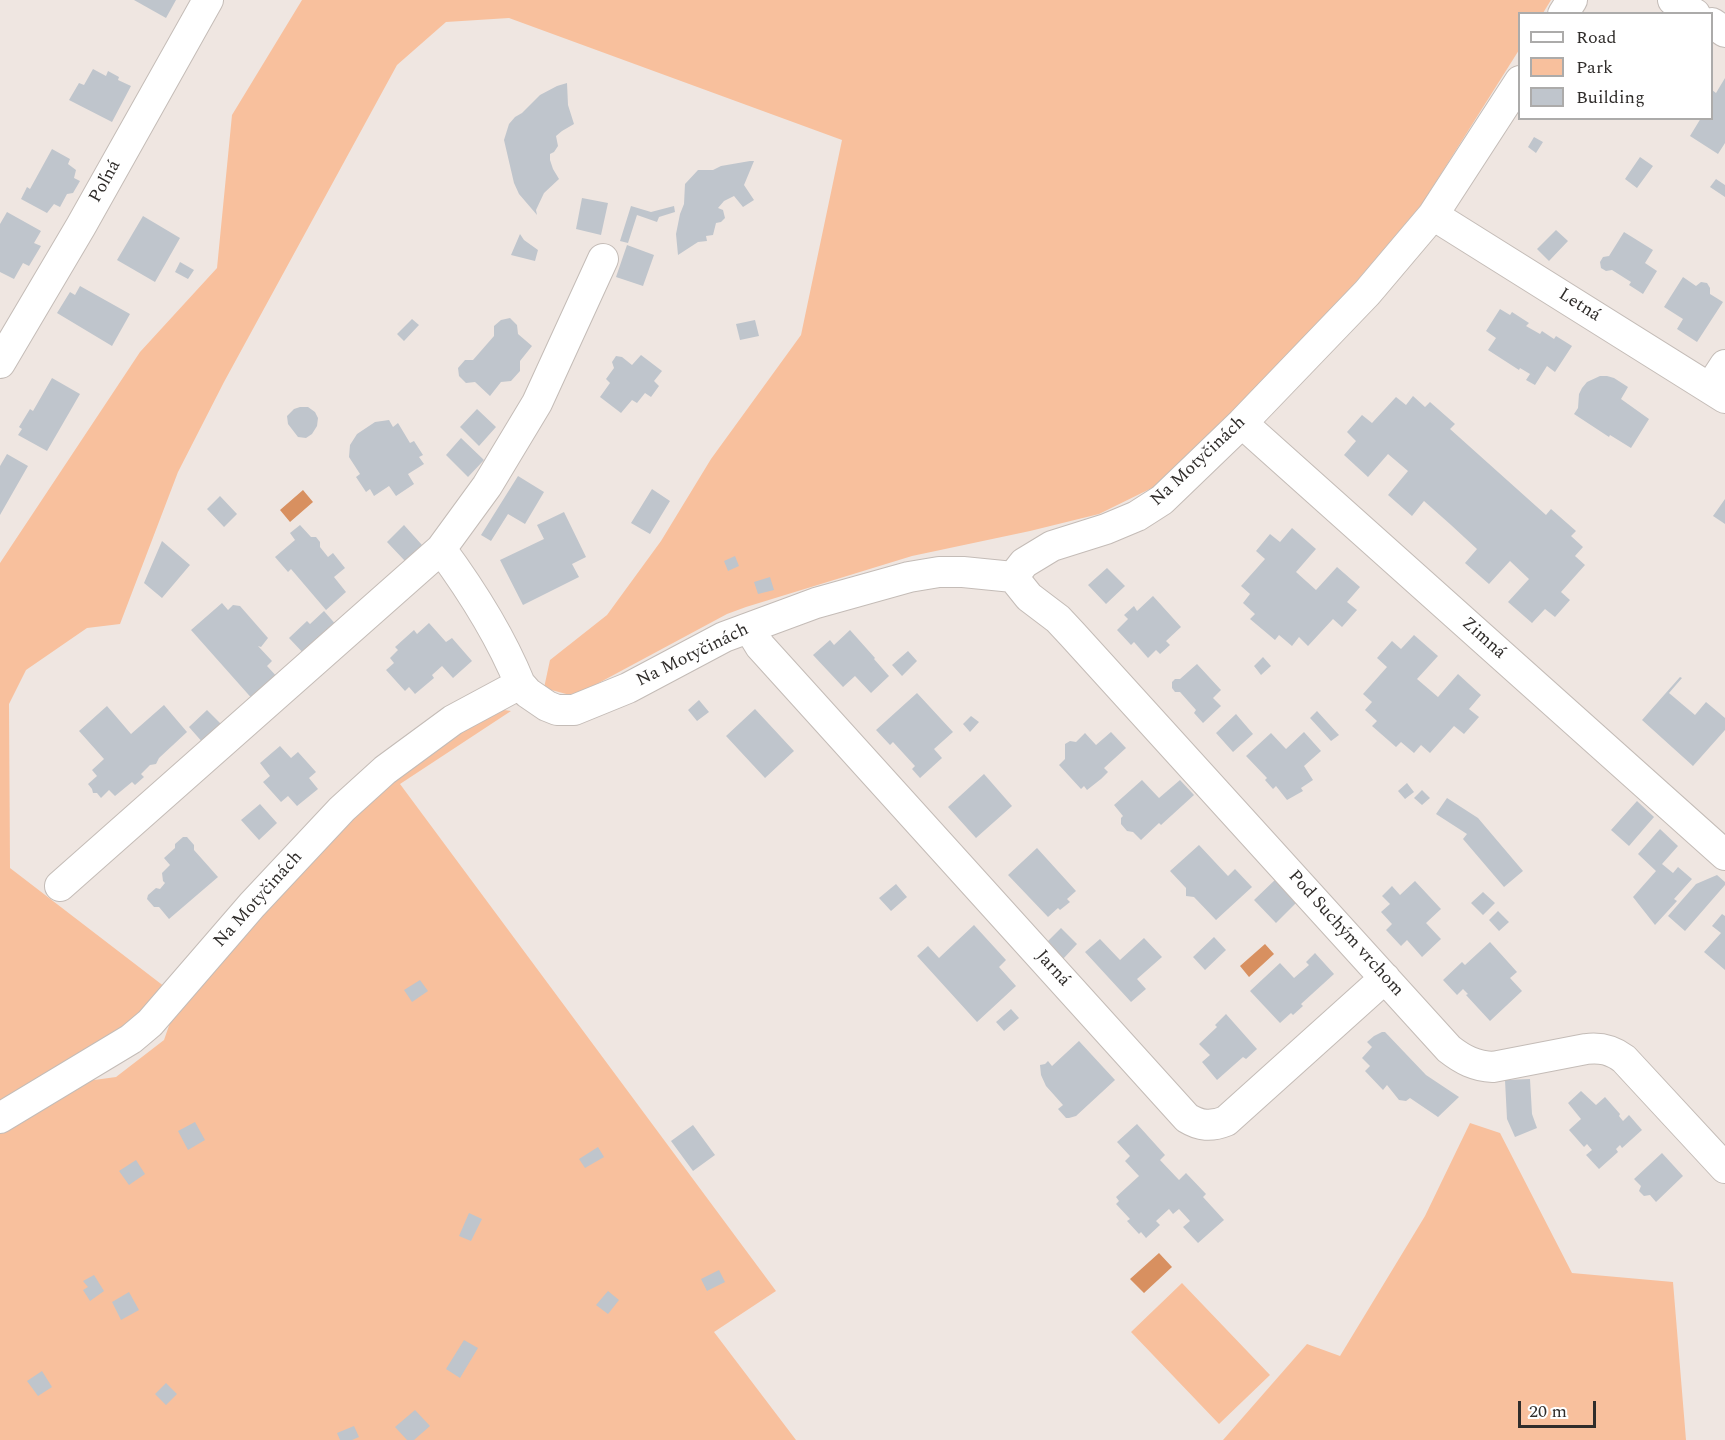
<!DOCTYPE html>
<meta charset="utf-8">
<style>
body{margin:0}
#map{position:relative;width:1725px;height:1440px;overflow:hidden;background:#efe6e1;font-family:Spectral,serif}
canvas{display:block}
.legend{position:absolute;left:1518px;top:12px;width:195px;height:108px;box-sizing:border-box;background:#fff;border:2px solid #acabaa;margin:0;padding:8px 10px;list-style:none;font-size:18px;color:#302d2b}
.legend li{display:flex;align-items:center;gap:12px;height:30px}
.legend b{width:30px;border:2px solid #acabaa}
.scale{position:absolute;left:1518px;top:1401px;width:78px;height:27px;box-sizing:border-box;border:3px solid #302d2b;border-top:0;padding-left:8px;font-size:18px;line-height:21px;white-space:nowrap;color:#302d2b;-webkit-text-stroke:4px #fff;paint-order:stroke}
</style>
<div id="map">
<canvas width="1725" height="1440"></canvas>
<ul class="legend">
<li><b style="height:8px;background:#fff"></b>Road</li>
<li><b style="height:16px;background:#f8c09d"></b>Park</li>
<li><b style="height:16px;background:#bfc5cc"></b>Building</li>
</ul>
<div class="scale">20 m</div>
</div>
<script>
const g = document.querySelector('canvas').getContext('2d');
g.lineJoin = 'round';
function paint(path, color) {
  g.fillStyle = color;
  g.fill(path, 'evenodd');
}
function stroke(path, color, width, dash) {
  g.strokeStyle = color;
  g.lineWidth = width;
  g.lineCap = dash ? 'butt' : 'round';
  g.setLineDash(dash || []);
  g.stroke(path);
}
function label(font, color, halo, rows, align = 'center') {
  g.font = font + ' Spectral,serif';
  g.lineWidth = 4.5;
  g.setLineDash([]);
  g.textBaseline = 'middle';
  g.strokeStyle = halo;
  g.fillStyle = color;
  for (const [text, x, y, turn = 0] of rows) {
    g.save();
    g.translate(x, y);
    g.rotate((+turn || 0) * Math.PI / 180);
    g.textAlign = isNaN(turn) ? turn : align;
    if (halo) g.strokeText(text, 0, 0);
    g.fillText(text, 0, 0);
    g.restore();
  }
}
paint(new Path2D(`
 M 302,0 L 1551,0 L 1543,13 L 1520,14 L 1519,50 L 1422,204 L 1310,336 L 1158,485 L 1099,514 L 1030,531 L 912,556 L 746,607 L 727,614 L 580,693 L 570,695 L 544,688 L 550,660 L 607,615 L 661,541 L 711,459 L 801,335 L 842,140 L 509,18 L 446,22 L 397,65 L 224,382 L 178,472 L 120,624 L 87,628 L 26,670 L 9,704 L 10,868 L 165,987 L 125,1027 L 0,1100 L 0,563 L 140,352 L 217,268 L 232,115 Z
 M 504,710 L 511,711 L 400,784 L 776,1291 L 714,1332 L 796,1440 L 0,1440 L 0,1132 L 87,1081 L 116,1077 L 164,1040 L 172,1017 L 315,853 L 398,774 L 470,726 Z
 M 1470,1123 L 1500,1133 L 1572,1273 L 1673,1282 L 1686,1440 L 1223,1440 L 1307,1344 L 1340,1356 L 1425,1216 Z
 M 1182,1283 L 1270,1375 L 1219,1424 L 1131,1332 Z`), '#f8c09d');
paint(new Path2D(`
 M 303,490 L 313,502 L 290,522 L 280,510 Z
 M 1265,944 L 1274,954 L 1249,977 L 1240,966 Z
 M 1159,1253 L 1172,1267 L 1144,1293 L 1130,1279 Z`), '#d89060');
paint(new Path2D(`
 M 134,0 L 176,0 L 166,18 Z
 M 93,69 L 106,76 L 108,71 L 119,77 L 118,80 L 131,86 L 112,122 L 69,100 L 79,83 L 84,85 Z
 M 1725,78 L 1725,143 L 1718,154 L 1690,136 L 1701,118 L 1712,118 L 1712,90 L 1716,93 Z
 M 567,83 L 568,105 L 574,124 L 562,131 L 556,136 L 558,146 L 554,152 L 550,154 L 550,160 L 553,169 L 559,179 L 544,193 L 536,210 L 537,215 L 519,194 L 514,183 L 504,140 L 509,124 L 515,117 L 522,113 L 540,95 L 557,86 Z
 M 1534,137 L 1543,142 L 1536,153 L 1528,147 Z
 M 52,149 L 70,159 L 68,164 L 76,170 L 74,178 L 80,181 L 73,193 L 67,194 L 60,207 L 54,204 L 47,213 L 21,199 L 27,187 L 30,189 Z
 M 1640,157 L 1653,166 L 1637,188 L 1625,179 Z
 M 750,161 L 754,161 L 744,185 L 754,200 L 743,207 L 734,196 L 724,201 L 718,208 L 723,210 L 725,218 L 721,222 L 716,223 L 713,235 L 706,236 L 707,241 L 698,242 L 678,255 L 676,234 L 680,214 L 684,204 L 685,184 L 698,170 L 713,170 L 721,166 Z
 M 1716,179 L 1725,185 L 1725,197 L 1710,187 Z
 M 582,198 L 608,203 L 601,235 L 576,229 Z
 M 631,206 L 651,212 L 674,206 L 675,212 L 659,217 L 657,222 L 637,215 L 628,243 L 620,241 Z
 M 7,212 L 41,231 L 34,243 L 41,246 L 29,266 L 23,263 L 14,279 L 0,272 L 0,224 Z
 M 143,216 L 180,238 L 155,282 L 117,260 Z
 M 1556,230 L 1568,241 L 1549,261 L 1537,249 Z
 M 1624,232 L 1653,250 L 1645,263 L 1657,271 L 1643,294 L 1629,285 L 1631,282 L 1612,270 L 1606,271 L 1601,268 L 1600,262 L 1603,257 L 1609,256 Z
 M 520,234 L 524,240 L 538,250 L 535,261 L 511,255 Z
 M 627,245 L 654,255 L 643,286 L 616,277 Z
 M 180,262 L 194,270 L 188,279 L 175,272 Z
 M 1683,277 L 1696,286 L 1701,282 L 1707,283 L 1710,288 L 1710,294 L 1723,302 L 1697,342 L 1677,329 L 1683,319 L 1664,307 Z
 M 80,286 L 130,314 L 112,346 L 57,313 L 70,292 L 75,295 Z
 M 1500,309 L 1510,315 L 1512,312 L 1529,323 L 1526,326 L 1540,334 L 1542,331 L 1554,339 L 1556,336 L 1572,346 L 1555,372 L 1547,366 L 1535,385 L 1526,380 L 1530,374 L 1520,368 L 1519,370 L 1488,350 L 1496,338 L 1486,331 Z
 M 510,318 L 517,325 L 518,334 L 532,346 L 520,361 L 520,371 L 511,381 L 501,382 L 490,396 L 475,382 L 466,383 L 459,376 L 458,368 L 465,360 L 473,360 L 494,336 L 494,326 L 501,320 Z
 M 412,319 L 419,325 L 404,341 L 397,334 Z
 M 755,320 L 759,336 L 740,340 L 736,324 Z
 M 641,355 L 662,371 L 654,381 L 659,386 L 651,397 L 645,393 L 637,403 L 632,400 L 621,413 L 600,397 L 610,383 L 606,379 L 614,368 L 612,362 L 616,356 L 622,357 L 632,365 Z
 M 1600,376 L 1607,376 L 1614,378 L 1628,387 L 1621,399 L 1649,419 L 1631,448 L 1610,435 L 1609,437 L 1574,414 L 1578,408 L 1579,394 L 1582,388 L 1587,382 Z
 M 52,378 L 80,394 L 47,451 L 18,435 L 22,429 L 19,427 L 30,409 L 33,411 Z
 M 1413,396 L 1425,407 L 1430,402 L 1455,424 L 1450,429 L 1546,515 L 1551,509 L 1576,531 L 1571,536 L 1583,547 L 1575,556 L 1585,565 L 1561,592 L 1570,600 L 1555,617 L 1545,609 L 1532,623 L 1508,602 L 1529,579 L 1510,561 L 1489,584 L 1465,563 L 1477,549 L 1451,525 L 1424,501 L 1412,516 L 1388,495 L 1408,471 L 1388,454 L 1368,477 L 1344,455 L 1356,441 L 1347,432 L 1362,415 L 1372,423 L 1396,397 L 1406,405 Z
 M 300,407 L 308,407 L 315,412 L 318,418 L 317,426 L 312,434 L 306,438 L 298,437 L 288,424 L 287,416 L 294,409 Z
 M 477,409 L 496,427 L 479,446 L 460,427 Z
 M 389,420 L 393,427 L 398,423 L 410,443 L 414,441 L 423,455 L 419,457 L 424,464 L 408,474 L 414,484 L 396,496 L 389,486 L 374,496 L 370,489 L 366,492 L 356,477 L 360,474 L 349,457 L 350,445 L 357,434 L 375,422 Z
 M 461,438 L 484,460 L 468,477 L 446,455 Z
 M 7,454 L 28,466 L 0,515 L 0,466 Z
 M 518,476 L 544,492 L 525,524 L 508,514 L 491,541 L 481,535 Z
 M 652,489 L 670,501 L 650,534 L 631,523 Z
 M 220,496 L 237,514 L 224,527 L 207,509 Z
 M 1725,499 L 1725,524 L 1713,516 Z
 M 564,512 L 586,557 L 572,564 L 579,577 L 523,605 L 500,560 L 544,539 L 537,525 Z
 M 300,525 L 311,537 L 316,537 L 320,542 L 320,547 L 328,557 L 333,553 L 345,568 L 334,577 L 346,592 L 326,610 L 291,569 L 288,572 L 275,557 L 295,540 L 290,533 Z
 M 404,525 L 422,545 L 405,561 L 387,542 Z
 M 1292,528 L 1316,549 L 1296,572 L 1316,590 L 1337,567 L 1360,587 L 1347,602 L 1357,610 L 1342,627 L 1333,619 L 1308,646 L 1299,637 L 1292,646 L 1279,635 L 1275,640 L 1250,619 L 1255,614 L 1243,603 L 1250,594 L 1241,586 L 1265,559 L 1256,551 L 1270,534 L 1280,542 Z
 M 162,541 L 190,565 L 162,598 L 144,583 Z
 M 735,556 L 739,566 L 728,571 L 724,561 Z
 M 1107,568 L 1125,586 L 1106,604 L 1088,585 Z
 M 770,577 L 774,590 L 758,594 L 754,582 Z
 M 1153,596 L 1181,627 L 1166,641 L 1170,645 L 1160,654 L 1156,650 L 1148,658 L 1134,642 L 1131,645 L 1117,630 L 1128,619 L 1124,615 L 1134,606 L 1137,611 Z
 M 222,603 L 228,610 L 233,605 L 240,606 L 268,638 L 261,647 L 258,646 L 272,661 L 267,666 L 280,680 L 255,702 L 191,630 Z
 M 324,611 L 338,627 L 306,656 L 289,638 L 307,621 L 310,624 Z
 M 429,623 L 446,642 L 452,638 L 472,661 L 453,678 L 442,666 L 432,675 L 434,678 L 415,694 L 409,687 L 405,691 L 386,670 L 394,663 L 390,658 L 398,650 L 395,647 L 414,630 L 417,634 Z
 M 850,630 L 875,658 L 874,659 L 889,676 L 871,693 L 855,676 L 843,687 L 813,655 L 830,640 L 834,645 Z
 M 1414,635 L 1438,656 L 1417,679 L 1438,697 L 1458,674 L 1481,695 L 1469,709 L 1479,717 L 1464,734 L 1454,726 L 1430,753 L 1421,745 L 1414,753 L 1401,742 L 1396,747 L 1372,726 L 1377,721 L 1365,710 L 1372,702 L 1363,694 L 1387,667 L 1377,658 L 1392,641 L 1401,649 Z
 M 908,651 L 917,661 L 902,676 L 892,665 Z
 M 1263,657 L 1271,666 L 1261,675 L 1254,666 Z
 M 1197,664 L 1221,690 L 1213,698 L 1221,706 L 1203,723 L 1194,713 L 1196,710 L 1180,692 L 1175,692 L 1172,688 L 1172,682 L 1175,679 L 1180,679 Z
 M 1680,677 L 1682,678 L 1669,693 L 1695,715 L 1706,702 L 1725,718 L 1725,730 L 1693,766 L 1642,720 Z
 M 917,693 L 953,732 L 934,749 L 942,758 L 920,778 L 912,769 L 915,766 L 893,742 L 890,745 L 876,730 Z
 M 699,700 L 709,712 L 697,721 L 688,710 Z
 M 164,705 L 187,732 L 159,758 L 156,764 L 150,765 L 141,774 L 144,777 L 135,785 L 132,782 L 115,796 L 109,790 L 101,798 L 97,793 L 93,793 L 92,789 L 88,784 L 97,776 L 92,770 L 104,759 L 79,731 L 107,706 L 131,734 Z
 M 755,709 L 794,751 L 765,778 L 726,736 Z
 M 207,710 L 223,726 L 204,744 L 189,727 Z
 M 1317,711 L 1339,735 L 1331,741 L 1310,718 Z
 M 1236,714 L 1253,734 L 1233,752 L 1216,733 Z
 M 971,716 L 979,722 L 970,732 L 963,724 Z
 M 1111,732 L 1126,748 L 1104,768 L 1108,772 L 1101,779 L 1087,790 L 1084,786 L 1081,789 L 1059,765 L 1065,759 L 1065,744 L 1070,741 L 1076,742 L 1085,733 L 1096,745 Z
 M 1304,732 L 1321,751 L 1304,766 L 1313,780 L 1301,788 L 1303,791 L 1287,800 L 1276,786 L 1273,789 L 1265,780 L 1267,778 L 1246,756 L 1271,733 L 1286,749 Z
 M 280,746 L 291,758 L 298,752 L 316,772 L 309,778 L 318,789 L 297,806 L 288,796 L 281,802 L 263,782 L 270,776 L 260,763 Z
 M 984,774 L 1012,806 L 976,838 L 948,807 Z
 M 1142,780 L 1159,798 L 1180,780 L 1194,795 L 1161,825 L 1159,823 L 1141,840 L 1133,832 L 1127,831 L 1121,824 L 1121,818 L 1123,816 L 1114,805 Z
 M 1407,783 L 1414,792 L 1405,799 L 1398,791 Z
 M 1422,790 L 1430,798 L 1422,805 L 1414,798 Z
 M 1447,798 L 1478,818 L 1523,871 L 1504,887 L 1463,839 L 1467,834 L 1436,814 Z
 M 1637,801 L 1654,817 L 1629,846 L 1611,830 Z
 M 260,804 L 277,823 L 259,840 L 241,820 Z
 M 1660,829 L 1678,846 L 1662,864 L 1673,873 L 1678,867 L 1692,879 L 1674,899 L 1677,901 L 1655,925 L 1633,897 L 1656,871 L 1638,854 Z
 M 183,837 L 187,837 L 194,845 L 194,850 L 218,877 L 169,919 L 159,907 L 154,907 L 147,899 L 148,895 L 156,888 L 160,889 L 165,883 L 163,881 L 162,873 L 170,865 L 164,858 L 175,848 L 175,844 Z
 M 1199,845 L 1228,876 L 1235,869 L 1252,887 L 1216,920 L 1194,897 L 1186,896 L 1186,888 L 1170,871 Z
 M 1037,848 L 1076,891 L 1067,899 L 1070,902 L 1060,910 L 1058,908 L 1048,917 L 1008,875 Z
 M 1717,875 L 1725,882 L 1725,885 L 1685,931 L 1668,916 L 1696,884 Z
 M 1277,878 L 1298,901 L 1276,923 L 1254,900 Z
 M 1415,881 L 1441,909 L 1426,923 L 1441,939 L 1422,957 L 1407,940 L 1401,946 L 1386,930 L 1392,924 L 1381,912 L 1390,904 L 1382,896 L 1392,886 L 1400,895 Z
 M 896,884 L 907,897 L 891,911 L 879,898 Z
 M 1483,892 L 1495,903 L 1483,915 L 1471,903 Z
 M 1498,911 L 1509,922 L 1499,931 L 1489,920 Z
 M 1722,914 L 1725,916 L 1725,970 L 1704,952 L 1721,933 L 1712,926 Z
 M 974,925 L 1006,960 L 999,967 L 1016,986 L 977,1022 L 917,956 L 928,946 L 939,958 Z
 M 1061,928 L 1077,944 L 1063,959 L 1047,942 Z
 M 1214,937 L 1226,950 L 1205,970 L 1193,957 Z
 M 1144,938 L 1162,957 L 1137,979 L 1146,989 L 1131,1002 L 1085,952 L 1100,939 L 1120,960 Z
 M 1490,942 L 1517,972 L 1510,978 L 1522,991 L 1490,1021 L 1466,995 L 1468,994 L 1463,989 L 1457,995 L 1443,980 L 1462,962 L 1465,965 Z
 M 1315,953 L 1334,974 L 1301,1004 L 1303,1006 L 1293,1015 L 1291,1013 L 1280,1023 L 1250,991 L 1280,963 L 1294,978 L 1309,965 L 1306,962 Z
 M 420,980 L 428,991 L 412,1002 L 404,990 Z
 M 1011,1009 L 1019,1018 L 1004,1031 L 996,1022 Z
 M 1226,1014 L 1257,1049 L 1246,1059 L 1243,1057 L 1217,1080 L 1202,1062 L 1210,1055 L 1199,1044 L 1217,1027 L 1215,1025 Z
 M 1382,1032 L 1385,1032 L 1426,1075 L 1459,1097 L 1438,1117 L 1410,1098 L 1406,1101 L 1399,1100 L 1387,1085 L 1383,1090 L 1365,1071 L 1370,1066 L 1362,1058 L 1372,1047 L 1367,1042 L 1374,1036 Z
 M 1079,1041 L 1115,1080 L 1076,1116 L 1069,1118 L 1066,1118 L 1058,1109 L 1063,1105 L 1046,1086 L 1041,1075 L 1040,1065 L 1045,1064 L 1048,1061 L 1052,1066 Z
 M 1530,1079 L 1532,1114 L 1537,1128 L 1515,1137 L 1507,1119 L 1505,1080 Z
 M 1581,1091 L 1596,1105 L 1605,1097 L 1620,1114 L 1619,1116 L 1623,1121 L 1629,1115 L 1642,1130 L 1622,1148 L 1620,1145 L 1616,1149 L 1618,1152 L 1599,1169 L 1586,1155 L 1592,1150 L 1587,1144 L 1584,1147 L 1569,1130 L 1581,1119 L 1568,1103 Z
 M 195,1122 L 205,1140 L 188,1150 L 178,1131 Z
 M 1137,1124 L 1165,1155 L 1160,1160 L 1179,1180 L 1186,1173 L 1206,1194 L 1203,1197 L 1224,1220 L 1198,1243 L 1183,1227 L 1190,1221 L 1179,1209 L 1173,1214 L 1169,1209 L 1156,1221 L 1160,1225 L 1146,1238 L 1141,1232 L 1139,1234 L 1127,1221 L 1130,1219 L 1116,1204 L 1119,1201 L 1116,1197 L 1139,1176 L 1125,1161 L 1130,1156 L 1117,1142 Z
 M 693,1125 L 715,1155 L 693,1171 L 671,1141 Z
 M 598,1147 L 604,1157 L 585,1168 L 579,1159 Z
 M 1662,1153 L 1683,1176 L 1656,1202 L 1650,1195 L 1644,1196 L 1639,1191 L 1641,1186 L 1634,1179 Z
 M 136,1160 L 145,1174 L 129,1185 L 119,1171 Z
 M 469,1213 L 482,1219 L 471,1241 L 459,1236 Z
 M 719,1270 L 725,1282 L 707,1291 L 701,1279 Z
 M 94,1275 L 104,1291 L 90,1301 L 83,1290 L 88,1287 L 83,1281 Z
 M 608,1291 L 619,1300 L 608,1314 L 596,1305 Z
 M 129,1292 L 139,1310 L 121,1320 L 112,1302 Z
 M 464,1340 L 478,1348 L 460,1378 L 446,1369 Z
 M 42,1371 L 52,1387 L 38,1396 L 27,1381 Z
 M 166,1383 L 177,1394 L 166,1405 L 155,1394 Z
 M 415,1410 L 430,1426 L 414,1440 L 407,1440 L 395,1427 Z
 M 354,1426 L 359,1437 L 352,1440 L 340,1440 L 337,1433 Z`), '#bfc5cc');
const street = new Path2D(`
 M 1673,0 L 1695,14
 M 1563,14 L 1572,0
 M 1712,23 L 1725,32
 M 1433,215 L 1725,398
 M 0,363 L 81,226 L 208,0
 M 1710,388 L 1725,365
 M 1242,423 L 1725,855
 M 441,549 C 472,591 500,635 520,684
 M 1013,577 L 1029,597 L 1058,619 L 1072,634 L 1449,1049 C 1463,1060 1475,1066 1493,1067 L 1586,1049 C 1601,1047 1612,1050 1624,1059 L 1725,1168
 M 1013,577 L 1024,563 L 1052,546 L 1106,529 L 1137,516 L 1162,500 L 1242,423 L 1367,293 L 1433,215 L 1520,81
 M 749,628 L 760,646 L 1187,1118 C 1200,1126 1211,1127 1226,1121 L 1385,978
 M 60,886 L 441,549 L 487,486 L 537,403 L 603,259
 M 0,1118 L 131,1039 L 150,1023 L 252,905 L 342,809 L 385,770 L 453,720 L 520,684 L 528,693 L 547,706 L 557,710 L 574,710 L 628,688 L 724,637 L 816,603 L 909,577 L 939,572 L 963,572 L 1013,577`);
stroke(street, '#c4bcb7', 32);
stroke(street, '#fff', 30);
label('18px', '#302d2b', '#fff', [
 ["Poľná",106,182,-61],
 ["Letná",1579,306,32],
 ["Na Motyčinách",1199,462,-43],
 ["Zimná",1483,639,42],
 ["Na Motyčinách",693,656,-26],
 ["Na Motyčinách",259,900,-48],
 ["Pod Suchým vrchom",1345,934,48],
 ["Jarná",1052,969,48]
]);
</script>
